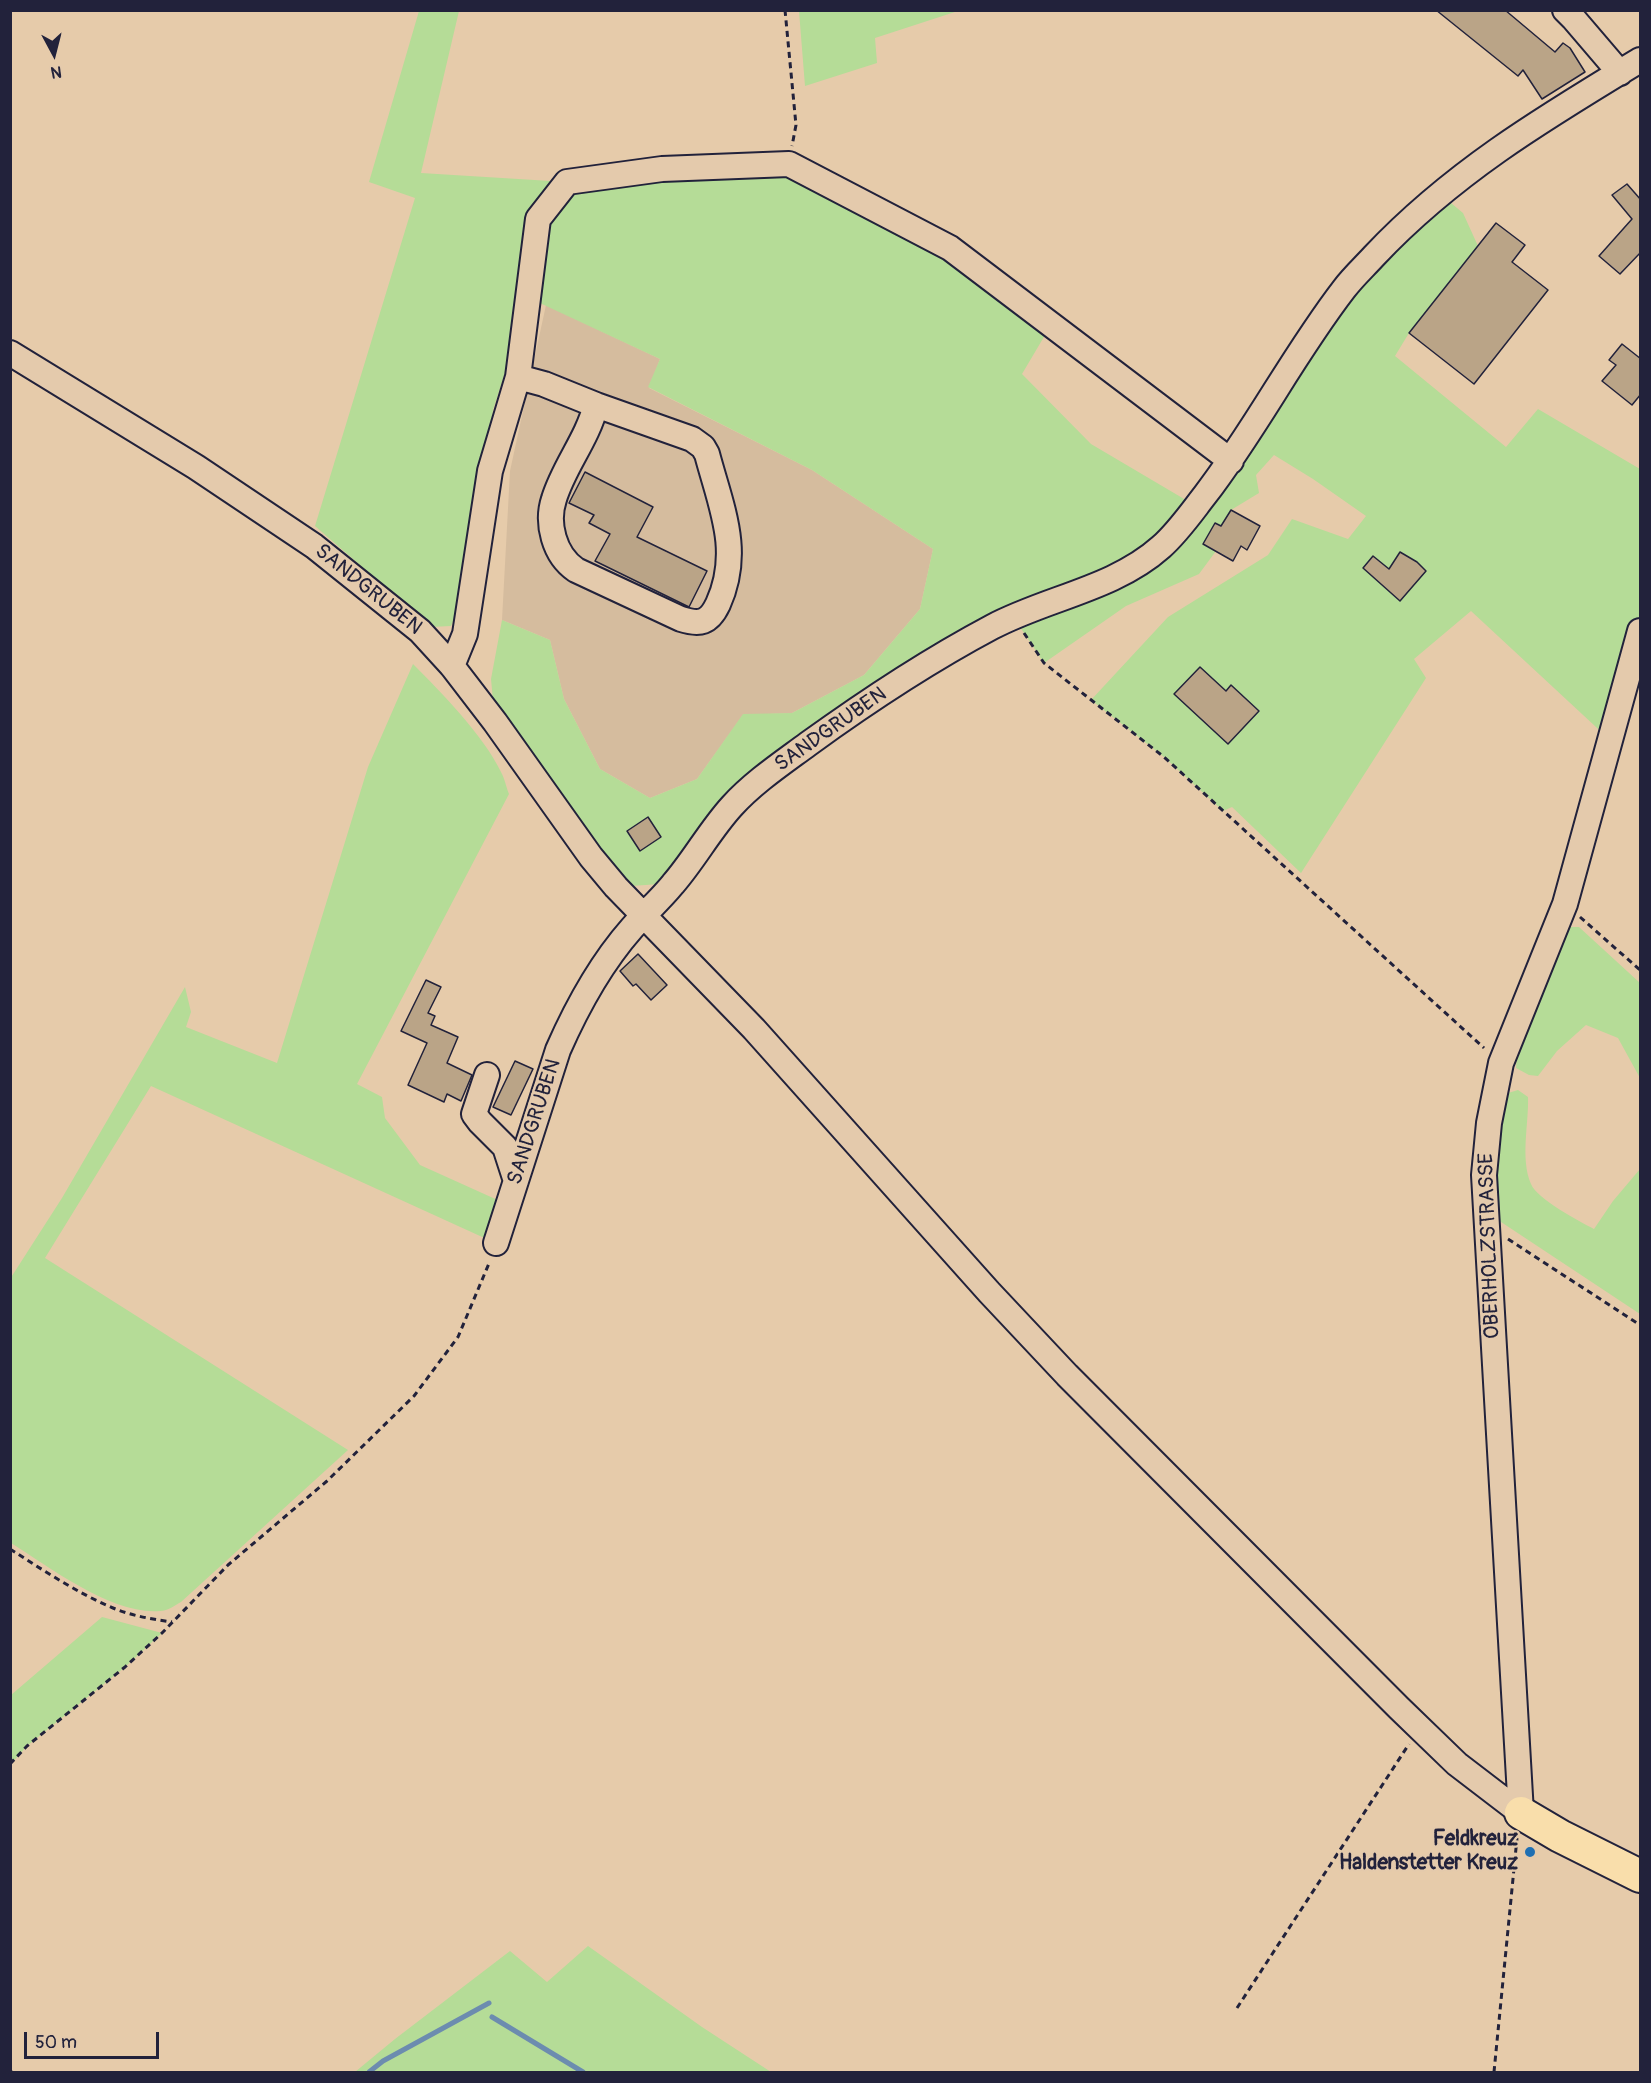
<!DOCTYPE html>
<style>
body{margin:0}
#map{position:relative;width:1651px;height:2083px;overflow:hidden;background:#e6cbaa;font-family:Pangolin,sans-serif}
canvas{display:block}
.frame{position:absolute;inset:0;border:12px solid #22223b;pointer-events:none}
.north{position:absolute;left:24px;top:24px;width:60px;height:60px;-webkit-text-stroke:4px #e4caac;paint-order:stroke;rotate:173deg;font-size:16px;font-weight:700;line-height:24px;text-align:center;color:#22223b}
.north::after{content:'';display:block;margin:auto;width:21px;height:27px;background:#22223b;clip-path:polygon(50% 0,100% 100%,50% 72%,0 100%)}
.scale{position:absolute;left:24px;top:2032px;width:135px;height:27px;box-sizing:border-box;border:3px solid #22223b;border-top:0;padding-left:8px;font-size:18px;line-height:21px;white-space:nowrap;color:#22223b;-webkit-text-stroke:4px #e4caac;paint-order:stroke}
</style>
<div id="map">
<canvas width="1651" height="2083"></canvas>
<div class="frame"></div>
<div class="north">N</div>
<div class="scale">50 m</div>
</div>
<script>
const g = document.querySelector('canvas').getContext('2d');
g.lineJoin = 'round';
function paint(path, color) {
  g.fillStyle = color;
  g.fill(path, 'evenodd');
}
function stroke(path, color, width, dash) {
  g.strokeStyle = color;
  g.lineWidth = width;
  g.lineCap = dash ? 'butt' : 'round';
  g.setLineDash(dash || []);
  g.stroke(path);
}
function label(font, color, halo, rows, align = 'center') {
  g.font = font + ' Pangolin,sans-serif';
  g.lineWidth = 4.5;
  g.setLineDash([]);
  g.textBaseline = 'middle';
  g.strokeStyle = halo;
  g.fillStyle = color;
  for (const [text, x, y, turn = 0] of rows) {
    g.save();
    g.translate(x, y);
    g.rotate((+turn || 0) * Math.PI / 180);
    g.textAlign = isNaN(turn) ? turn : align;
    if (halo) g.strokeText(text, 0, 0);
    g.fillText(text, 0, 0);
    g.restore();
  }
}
paint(new Path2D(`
 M 546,305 L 660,359 L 649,388 L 812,470 L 933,549 L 920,609 L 864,675 L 792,713 L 743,715 L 697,779 L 650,798 L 600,769 L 564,699 L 550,640 L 502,620 L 510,471 Z`), '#d5bc9e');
paint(new Path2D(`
 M 419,11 L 459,11 L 421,173 L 567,182 L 789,164 L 950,248 L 1051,325 L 1022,374 L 1091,444 L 1196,506 L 1346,286 L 1439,193 L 1463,213 L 1478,246 L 1409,333 L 1395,356 L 1506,447 L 1538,409 L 1640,469 L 1640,630 L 1610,740 L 1471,611 L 1414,659 L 1426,678 L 1301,873 L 1232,807 L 1223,811 L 1164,757 L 1091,700 L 1168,617 L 1268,555 L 1292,519 L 1348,539 L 1366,516 L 1313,479 L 1274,455 L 1256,475 L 1259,493 L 1231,510 L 1221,526 L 1215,523 L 1203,544 L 1216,551 L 1199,574 L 1126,606 L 1044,663 L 1014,618 L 759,780 L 675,883 L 616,887 L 495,722 L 491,679 L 502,620 L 550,640 L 564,699 L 600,769 L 650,798 L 697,779 L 743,714 L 792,713 L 864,675 L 920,609 L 933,549 L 812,470 L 648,387 L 660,359 L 529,298 L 493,410 L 472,582 L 451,626 L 431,627 L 315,526 L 415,198 L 369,182 Z
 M 799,11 L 799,10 L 958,11 L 875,38 L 877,63 L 805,86 Z
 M 413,664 C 441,692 484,736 501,772 C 505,779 506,787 509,794 L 357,1084 L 382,1097 L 385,1118 L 420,1165 L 502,1202 L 491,1241 L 151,1086 L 45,1258 L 348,1450 L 181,1602 C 175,1605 168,1611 160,1611 C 112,1615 51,1568 11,1543 L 10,1279 L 62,1198 L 185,987 L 191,1012 L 186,1027 L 277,1063 L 368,767 Z
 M 1566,927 L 1579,927 L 1640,983 L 1640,1078 L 1618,1038 L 1586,1025 L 1557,1051 L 1538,1076 L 1529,1075 L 1516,1068 L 1517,1051 Z
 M 1518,1090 L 1528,1097 C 1529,1124 1520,1158 1531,1184 C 1537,1199 1579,1221 1594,1229 L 1613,1201 L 1640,1169 L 1640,1314 L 1495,1218 L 1492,1176 L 1505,1094 Z
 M 102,1617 L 162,1633 L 125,1667 L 27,1746 L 11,1764 L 11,1695 Z
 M 588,1946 L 702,2027 L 771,2072 L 355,2072 L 395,2039 L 510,1951 L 547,1982 Z`), '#b5dc97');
stroke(new Path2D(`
 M 492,2017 L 583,2072
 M 369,2072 L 383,2061 L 489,2003`), '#6c8caf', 5);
const building = new Path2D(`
 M 1436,10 L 1505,10 L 1555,52 L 1563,43 L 1570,48 L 1585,72 L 1542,99 L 1523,70 L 1518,76 Z
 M 1627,184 L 1641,200 L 1641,252 L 1620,274 L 1599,256 L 1632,219 L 1612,195 Z
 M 1496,223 L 1525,245 L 1512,262 L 1548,290 L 1474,384 L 1409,333 Z
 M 1622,344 L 1641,359 L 1641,394 L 1632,405 L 1602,381 L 1616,365 L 1609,360 Z
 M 585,472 L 653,507 L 637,537 L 707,571 L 689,607 L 595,561 L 610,534 L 589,523 L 594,515 L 569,503 Z
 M 1231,510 L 1260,526 L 1247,550 L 1241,546 L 1233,561 L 1203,544 L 1215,523 L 1221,526 Z
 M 1400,552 L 1417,562 L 1426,571 L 1400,601 L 1363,568 L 1373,556 L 1389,569 Z
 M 1200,667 L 1226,691 L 1231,685 L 1259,711 L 1228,744 L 1174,694 Z
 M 648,817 L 661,837 L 640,851 L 627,831 Z
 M 638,954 L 667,985 L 651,1000 L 636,984 L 633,986 L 620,971 Z
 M 426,980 L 441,987 L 428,1013 L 435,1016 L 431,1025 L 458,1037 L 447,1063 L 472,1075 L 461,1101 L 447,1094 L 444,1102 L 408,1085 L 427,1043 L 401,1031 Z
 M 515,1061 L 533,1069 L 511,1115 L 493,1107 Z`);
paint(building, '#baa487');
stroke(building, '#22223b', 1.5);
const minor = new Path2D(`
 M 1565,10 L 1573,18 L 1620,73
 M 10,353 L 196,467 L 314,546 L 420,631 L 452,666 L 495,722 L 591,857 L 616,887 L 754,1029 L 989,1292 L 1067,1375 L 1399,1708 L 1457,1764 L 1521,1813
 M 518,377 L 544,384 L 596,405 C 587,440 564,466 554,499 C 546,523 554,555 576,570 L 681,619 C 700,625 709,623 718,604 C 742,551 721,507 707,454 L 703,447 L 692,439 L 596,405
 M 452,666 L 465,634 L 490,471 L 518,377 L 538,219 L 567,182 L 662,169 L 789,164 L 950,248 L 1231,461
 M 487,1075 L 474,1114 L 480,1122 L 505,1147 L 516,1181
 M 496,1243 L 558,1050 C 576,1009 602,962 632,928 C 645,913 660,900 673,884 C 694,860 710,830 732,806 C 754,782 781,764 808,744 C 866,702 928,661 992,627 C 1046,598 1114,589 1161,547 C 1178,532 1191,513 1205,495 C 1256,429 1293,355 1344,289 C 1353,277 1364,267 1374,256 C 1452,173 1544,118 1640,60
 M 1521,1813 L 1484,1175 L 1489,1123 L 1501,1063 L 1565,904 L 1640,631`);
const major = new Path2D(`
 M 1521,1813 L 1560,1836 L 1640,1876`);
stroke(minor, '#22223b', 28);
stroke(major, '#22223b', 36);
stroke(new Path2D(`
 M 785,10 L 796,125 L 792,146
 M 1024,633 L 1044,663 L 1164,757 L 1484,1048
 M 1580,917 L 1640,970
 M 1508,1239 L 1640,1325
 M 10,1549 C 43,1570 77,1593 113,1608 C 132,1616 152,1619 172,1622
 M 10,1764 L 27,1746 L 125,1667 L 162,1633 L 228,1565 L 327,1481 L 414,1396 L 458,1337 L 490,1261
 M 1237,2008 L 1409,1744
 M 10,2071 L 12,2072
 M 1494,2072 L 1517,1838`), '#22223b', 3, [6, 4.5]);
stroke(minor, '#e4caac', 24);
stroke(major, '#f9deab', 32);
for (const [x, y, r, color] of [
 [1530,1852,6,"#1f6fb2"]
]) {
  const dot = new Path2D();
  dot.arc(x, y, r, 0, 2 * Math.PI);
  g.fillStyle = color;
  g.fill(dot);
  stroke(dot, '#e4caac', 2);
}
label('21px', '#22223b', '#e4caac', [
 ["SANDGRUBEN",368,590,39],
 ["SANDGRUBEN",831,730,-35],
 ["SANDGRUBEN",535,1122,-72],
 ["OBERHOLZSTRASSE",1490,1246,-92]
]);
label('bold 21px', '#22223b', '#e4caac', [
 ["Feldkreuz",1518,1840],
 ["Haldenstetter Kreuz",1518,1864]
], 'right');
</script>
